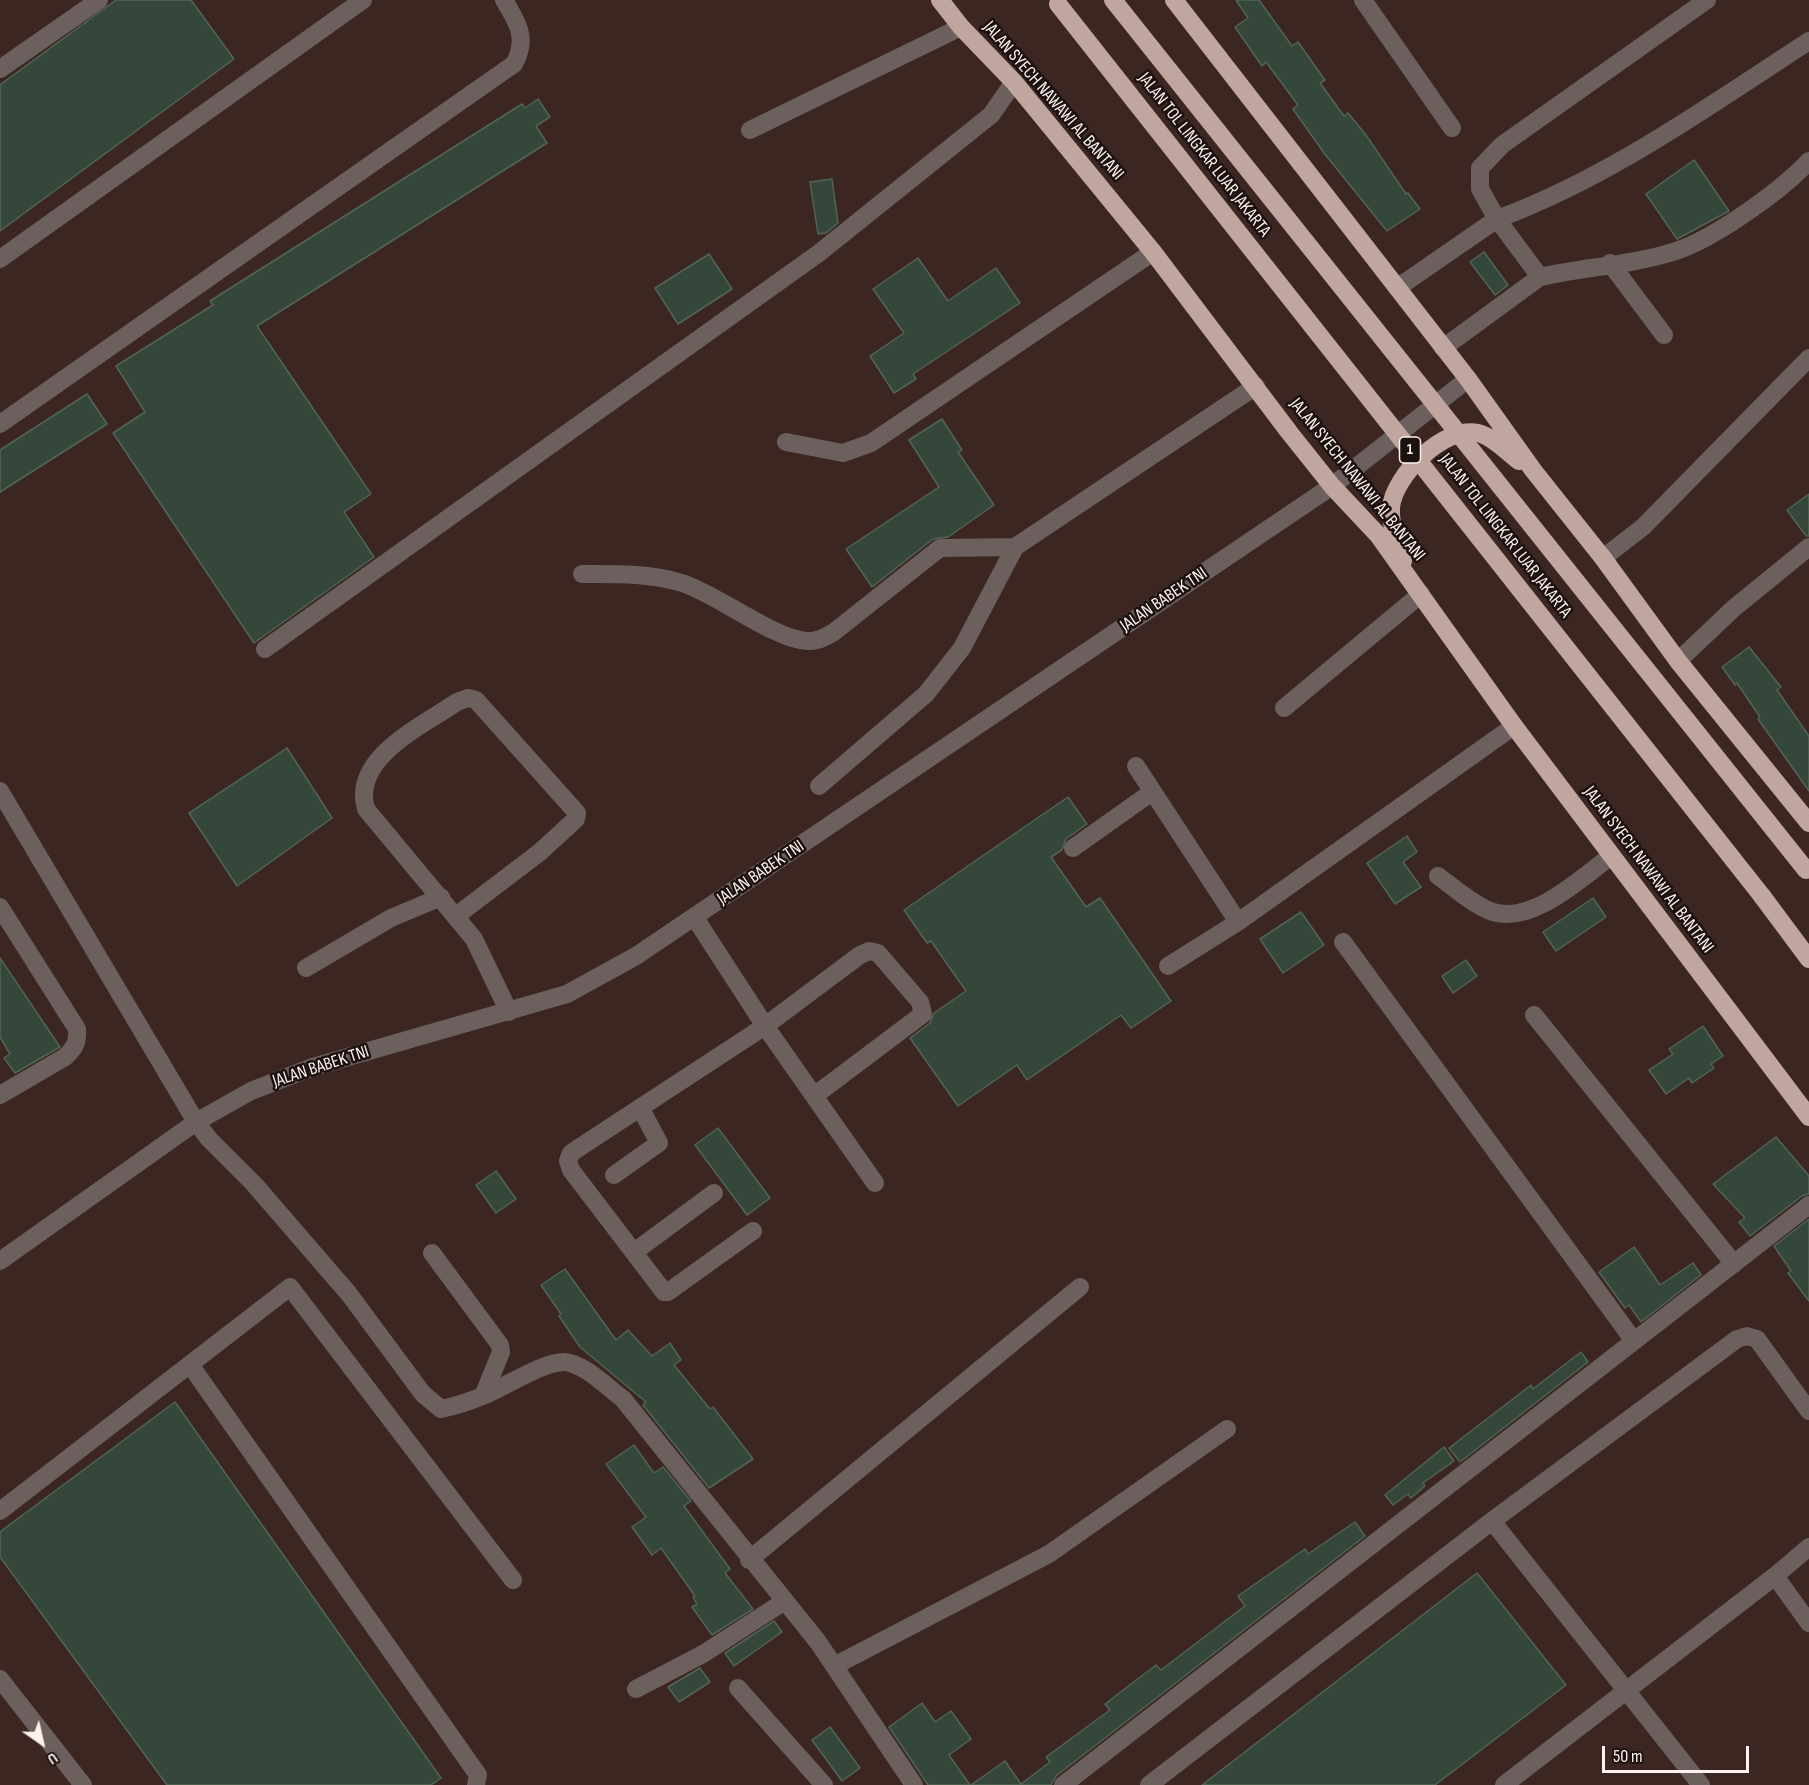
<!DOCTYPE html>
<style>
body{margin:0}
#map{position:relative;width:1809px;height:1785px;overflow:hidden;background:#3b2622;font-family:"Sofia Sans Condensed",sans-serif}
canvas{display:block}
.north{position:absolute;left:12px;top:1713px;width:60px;height:60px;-webkit-text-stroke:4px #1b1210;paint-order:stroke;rotate:146deg;font-size:16px;font-weight:700;line-height:24px;text-align:center;color:#fff1ed}
.north::after{content:'';display:block;margin:auto;width:21px;height:27px;background:#fff1ed;clip-path:polygon(50% 0,100% 100%,50% 72%,0 100%)}
.scale{position:absolute;left:1602px;top:1746px;width:147px;height:27px;box-sizing:border-box;border:3px solid #fff1ed;border-top:0;padding-left:8px;font-size:18px;line-height:21px;white-space:nowrap;color:#fff1ed;-webkit-text-stroke:4px #1b1210;paint-order:stroke}
</style>
<div id="map">
<canvas width="1809" height="1785"></canvas>
<div class="north">U</div>
<div class="scale">50 m</div>
</div>
<script>
const g = document.querySelector('canvas').getContext('2d');
g.lineJoin = 'round';
function paint(path, color) {
  g.fillStyle = color;
  g.fill(path, 'evenodd');
}
function stroke(path, color, width, dash) {
  g.strokeStyle = color;
  g.lineWidth = width;
  g.lineCap = dash ? 'butt' : 'round';
  g.setLineDash(dash || []);
  g.stroke(path);
}
function label(font, color, halo, rows, align = 'center') {
  g.font = font + ' "Sofia Sans Condensed",sans-serif';
  g.lineWidth = 5;
  g.setLineDash([]);
  g.textBaseline = 'middle';
  g.strokeStyle = halo;
  g.fillStyle = color;
  for (const [text, x, y, turn = 0] of rows) {
    g.save();
    g.translate(x, y);
    g.rotate((+turn || 0) * Math.PI / 180);
    g.textAlign = isNaN(turn) ? turn : align;
    if (halo) g.strokeText(text, 0, 0);
    g.fillText(text, 0, 0);
    g.restore();
  }
}
const building = new Path2D(`
 M 116,0 L 191,0 L 234,59 L 0,231 L 0,85 Z
 M 1236,0 L 1259,0 L 1292,46 L 1298,42 L 1325,80 L 1320,83 L 1344,116 L 1348,113 L 1366,135 L 1406,194 L 1408,193 L 1420,209 L 1387,231 L 1324,153 L 1293,109 L 1298,105 L 1266,62 L 1262,66 L 1235,27 L 1248,18 Z
 M 538,99 L 550,117 L 536,126 L 547,143 L 257,326 L 371,494 L 344,512 L 374,557 L 254,643 L 113,433 L 145,412 L 116,366 L 213,305 L 210,301 L 522,104 L 525,108 Z
 M 1694,160 L 1729,211 L 1677,239 L 1646,194 Z
 M 832,179 L 838,223 L 826,233 L 818,234 L 810,182 Z
 M 1484,252 L 1508,285 L 1495,295 L 1470,262 Z
 M 709,254 L 732,289 L 678,324 L 655,288 Z
 M 918,258 L 948,301 L 996,268 L 1020,303 L 913,374 L 916,379 L 894,393 L 870,356 L 904,333 L 873,289 Z
 M 87,394 L 107,424 L 0,492 L 0,450 Z
 M 942,419 L 962,450 L 958,452 L 994,505 L 948,537 L 933,539 L 872,587 L 846,549 L 939,487 L 909,440 Z
 M 1809,494 L 1809,536 L 1806,536 L 1787,510 Z
 M 1749,647 L 1781,687 L 1777,690 L 1809,736 L 1809,791 L 1758,719 L 1760,717 L 1737,683 L 1735,685 L 1722,667 Z
 M 287,748 L 332,818 L 237,886 L 189,813 Z
 M 1068,797 L 1087,824 L 1066,839 L 1062,850 L 1051,857 L 1086,907 L 1100,898 L 1171,1001 L 1131,1028 L 1121,1015 L 1027,1080 L 1017,1065 L 958,1106 L 910,1038 L 930,1023 L 934,1013 L 966,991 L 931,941 L 927,943 L 904,910 Z
 M 1407,836 L 1417,852 L 1403,862 L 1421,887 L 1395,904 L 1367,863 Z
 M 1593,898 L 1606,917 L 1556,951 L 1543,932 Z
 M 1301,912 L 1324,945 L 1283,973 L 1260,939 Z
 M 0,958 L 60,1047 L 15,1073 L 4,1058 L 10,1054 L 0,1037 Z
 M 1466,960 L 1477,976 L 1453,993 L 1442,976 Z
 M 1703,1026 L 1723,1056 L 1711,1064 L 1714,1068 L 1692,1083 L 1689,1078 L 1666,1094 L 1649,1070 L 1673,1054 L 1669,1049 Z
 M 718,1128 L 770,1198 L 747,1215 L 695,1145 Z
 M 1776,1137 L 1809,1176 L 1809,1194 L 1802,1196 L 1750,1236 L 1739,1222 L 1745,1218 L 1713,1184 Z
 M 496,1171 L 516,1199 L 496,1213 L 476,1185 Z
 M 1809,1219 L 1809,1301 L 1788,1273 L 1791,1271 L 1774,1246 Z
 M 1634,1247 L 1660,1285 L 1693,1263 L 1701,1275 L 1641,1322 L 1629,1305 L 1625,1308 L 1599,1272 Z
 M 565,1269 L 616,1340 L 628,1330 L 652,1356 L 670,1343 L 681,1360 L 674,1365 L 710,1409 L 713,1407 L 753,1459 L 709,1488 L 643,1405 L 646,1402 L 580,1347 L 559,1316 L 561,1314 L 541,1285 Z
 M 1581,1352 L 1588,1362 L 1460,1462 L 1449,1448 L 1531,1385 L 1533,1389 Z
 M 175,1402 L 441,1778 L 431,1785 L 167,1785 L 0,1557 L 0,1532 Z
 M 634,1445 L 654,1473 L 663,1467 L 691,1501 L 684,1506 L 730,1569 L 725,1573 L 753,1609 L 712,1635 L 692,1607 L 697,1604 L 693,1597 L 695,1596 L 661,1548 L 652,1555 L 632,1527 L 646,1517 L 606,1464 Z
 M 1444,1447 L 1454,1461 L 1423,1483 L 1425,1486 L 1411,1498 L 1408,1494 L 1393,1505 L 1385,1495 Z
 M 1355,1522 L 1365,1536 L 1056,1776 L 1051,1785 L 971,1785 L 1005,1761 L 1021,1784 L 1050,1762 L 1046,1757 L 1110,1710 L 1105,1704 L 1156,1665 L 1161,1670 L 1245,1606 L 1238,1596 L 1305,1549 L 1308,1554 Z
 M 1477,1573 L 1566,1685 L 1435,1785 L 1202,1785 Z
 M 774,1621 L 782,1632 L 734,1666 L 725,1653 Z
 M 700,1668 L 710,1682 L 679,1702 L 668,1687 Z
 M 922,1703 L 935,1722 L 951,1711 L 971,1739 L 949,1755 L 970,1785 L 928,1785 L 889,1727 Z
 M 830,1727 L 860,1768 L 842,1781 L 812,1740 Z`);
paint(building, '#34473a');
stroke(building, '#516557', 1.5);
stroke(new Path2D(`
 M 1363,0 L 1452,128
 M 1707,0 L 1502,145 L 1480,168 L 1480,189 L 1497,219 C 1609,178 1710,105 1809,41
 M 0,69 L 99,0
 M 750,130 L 961,27
 M 0,259 L 363,0
 M 1610,263 L 1664,335
 M 1540,277 C 1584,267 1633,265 1676,251 C 1715,238 1781,191 1809,161
 M 1397,288 L 1497,219 L 1540,277 L 1443,348
 M 0,424 L 514,64 C 528,39 518,23 504,0
 M 786,442 L 843,453 L 871,443 L 1153,252
 M 1603,558 L 1643,527 L 1809,358
 M 582,574 C 616,574 649,573 682,583 C 717,594 775,640 808,641 C 817,642 826,637 834,632 L 940,548 L 1015,547
 M 265,649 L 819,253 L 991,115 L 1014,82
 M 1678,661 L 1734,608 L 1809,547
 M 1284,708 L 1421,594
 M 1136,766 L 1238,922
 M 819,786 L 926,694 L 962,648 L 1015,547 L 1256,386
 M 0,791 L 196,1122 L 209,1139 L 254,1184 L 349,1294 L 423,1394 L 441,1409 C 455,1406 471,1401 485,1395 C 505,1387 544,1361 565,1362 C 585,1364 608,1388 623,1399 L 818,1642 L 914,1785
 M 1073,848 L 1152,792
 M 1438,876 C 1452,886 1476,907 1493,912 C 1533,924 1580,879 1611,856
 M 0,907 L 77,1029 C 78,1042 75,1048 65,1057 L 0,1095
 M 456,916 L 540,852 L 576,819 L 577,813 L 476,700 L 468,698 L 457,702 C 422,726 351,758 366,809 L 474,939 L 509,1012
 M 695,918 L 765,1026 L 875,1183
 M 1343,942 L 1634,1341
 M 1168,966 L 1238,922 L 1514,726
 M 306,968 L 391,918 L 441,897
 M 1534,1015 L 1734,1264
 M 614,1175 L 659,1143 L 641,1109
 M 753,1231 L 668,1292 L 664,1292 L 571,1170 L 568,1161 L 571,1153 L 765,1026 L 860,955 L 869,951 L 878,953 L 920,1002 L 923,1014 L 814,1096
 M 634,1252 L 714,1193
 M 432,1253 L 500,1345 L 501,1352 L 483,1396
 M 0,1261 L 196,1122 L 251,1091 L 313,1067 L 567,994 L 636,956 L 1332,486 L 1468,379
 M 191,1366 L 478,1775 L 476,1785
 M 0,1511 L 290,1287 L 513,1580
 M 1492,1521 L 1701,1785
 M 749,1560 L 1080,1287
 M 1775,1576 L 1809,1623
 M 834,1666 L 1049,1554 L 1227,1429
 M 0,1679 L 83,1785
 M 738,1688 L 824,1785
 M 636,1689 L 703,1654 L 785,1601
 M 1063,1785 L 1809,1205
 M 1149,1785 L 1492,1521 L 1737,1339 L 1747,1336 L 1757,1339 L 1809,1411
 M 1504,1785 L 1775,1576 L 1809,1547`), '#6b605d', 18);
stroke(new Path2D(`
 M 940,0 L 961,27 L 1014,82 L 1153,252 L 1289,432 L 1332,486 L 1378,535 L 1514,726 L 1809,1117
 M 1174,0 L 1468,379 L 1533,470 L 1603,558 L 1678,661 L 1809,823
 M 1403,561 C 1398,545 1390,525 1391,508 C 1393,476 1445,425 1478,433 C 1492,436 1507,452 1519,461
 M 1762,896 L 1809,959`), '#c1a6a0', 18);
stroke(new Path2D(`
 M 1113,0 L 1806,870
 M 1058,4 L 1762,896`), '#c1a6a0', 18);
for (const [x, y, w] of [
 [1410,450,21]
]) {
  const box = new Path2D();
  box.roundRect(x - w / 2, y - 13, w, 26, 4.5);
  g.fillStyle = '#1b1210';
  g.fill(box);
  stroke(box, '#fff1ed', 1.5);
}
label('bold 16px', '#fff1ed', null, [
 ["1",1410,450]
]);
label('18px', '#fff1ed', '#1b1210', [
 ["JALAN SYECH NAWAWI AL BANTANI",1053,101,49],
 ["JALAN TOL LINGKAR LUAR JAKARTA",1204,155,52],
 ["JALAN SYECH NAWAWI AL BANTANI",1357,480,51],
 ["JALAN TOL LINGKAR LUAR JAKARTA",1505,536,52],
 ["JALAN BABEK TNI",1164,600,-34],
 ["JALAN SYECH NAWAWI AL BANTANI",1648,870,53],
 ["JALAN BABEK TNI",761,873,-34],
 ["JALAN BABEK TNI",321,1067,-18]
]);
</script>
